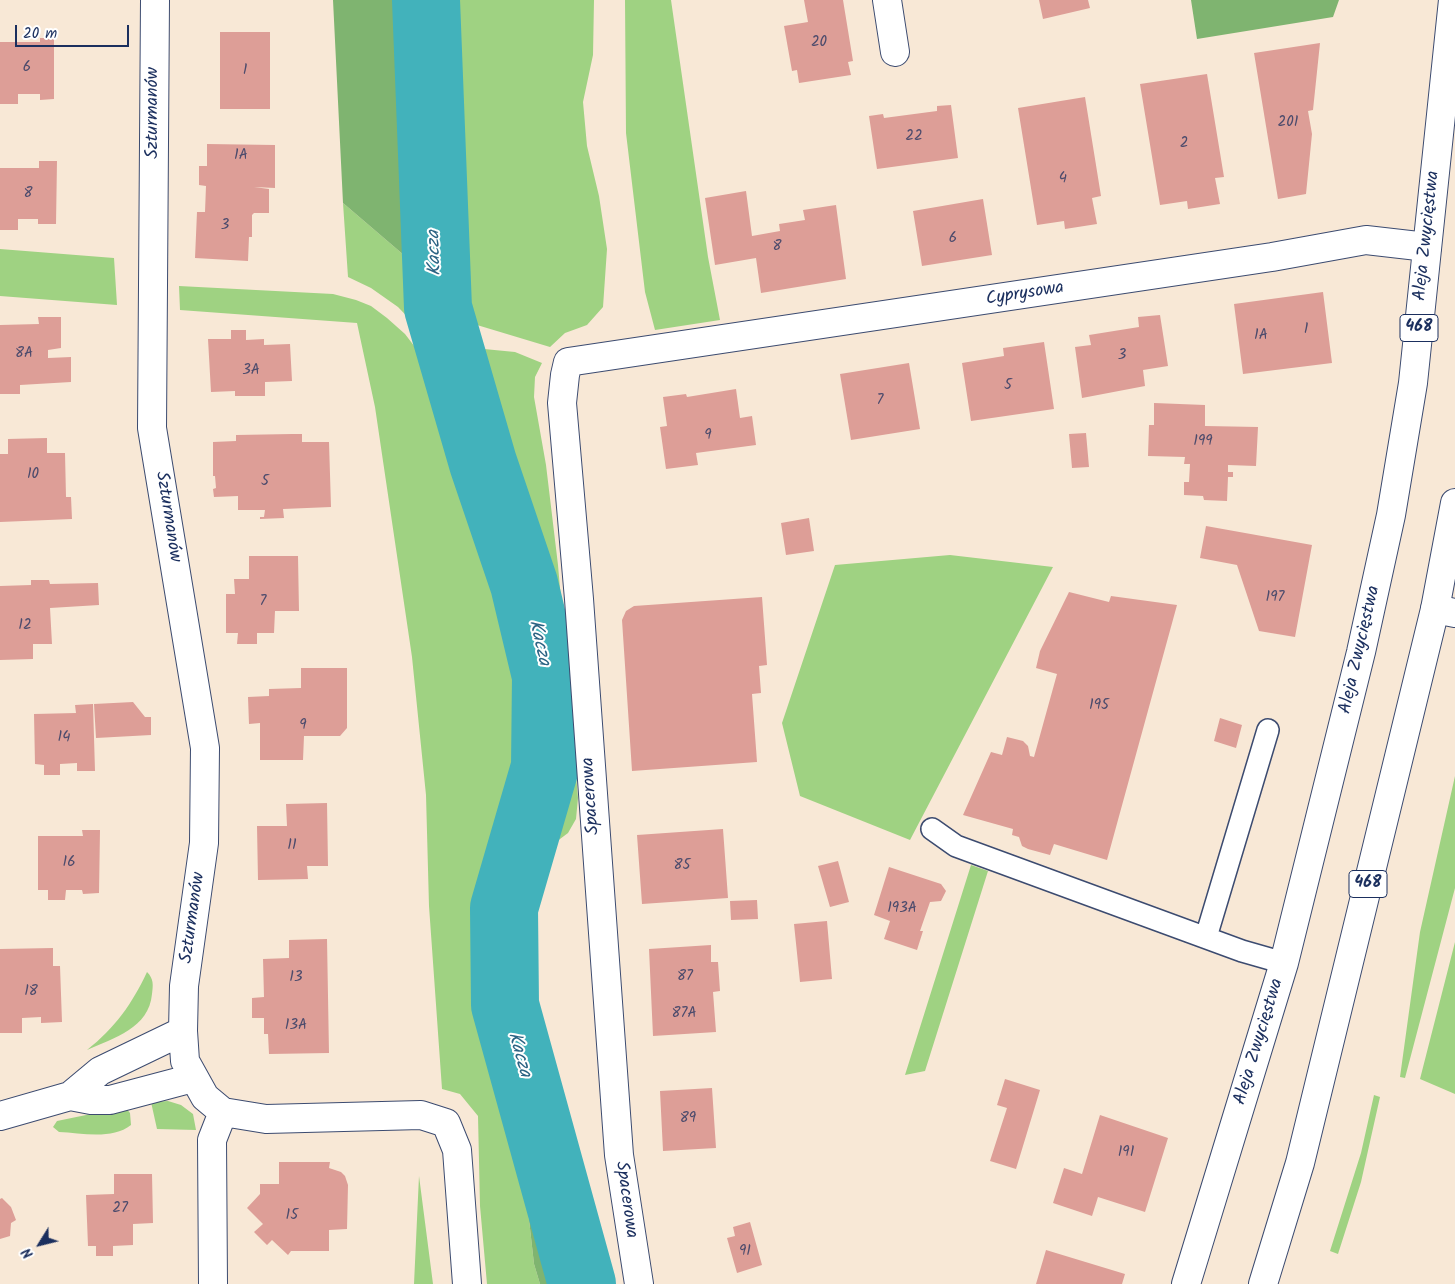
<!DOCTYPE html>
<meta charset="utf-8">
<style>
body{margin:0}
#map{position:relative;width:1455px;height:1284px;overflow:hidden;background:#f8e8d6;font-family:Kalam,sans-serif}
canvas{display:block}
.north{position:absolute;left:15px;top:1219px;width:50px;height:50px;-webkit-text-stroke:4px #fff;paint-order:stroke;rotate:234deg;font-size:14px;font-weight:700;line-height:20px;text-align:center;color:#1b2f5e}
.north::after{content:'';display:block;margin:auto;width:18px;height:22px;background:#1b2f5e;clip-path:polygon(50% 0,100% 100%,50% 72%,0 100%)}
.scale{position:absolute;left:15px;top:25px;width:114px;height:22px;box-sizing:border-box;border:2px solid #1b2f5e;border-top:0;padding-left:6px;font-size:15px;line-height:18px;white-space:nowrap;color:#1b2f5e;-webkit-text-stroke:4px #fff;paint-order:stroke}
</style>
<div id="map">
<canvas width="1455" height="1284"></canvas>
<div class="north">N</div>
<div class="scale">20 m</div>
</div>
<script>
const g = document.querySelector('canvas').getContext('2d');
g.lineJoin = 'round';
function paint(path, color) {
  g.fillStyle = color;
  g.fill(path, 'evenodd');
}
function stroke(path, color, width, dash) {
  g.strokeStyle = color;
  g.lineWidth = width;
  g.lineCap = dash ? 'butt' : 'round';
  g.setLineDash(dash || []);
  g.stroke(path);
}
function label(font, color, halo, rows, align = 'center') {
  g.font = font + ' Kalam,sans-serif';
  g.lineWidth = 4;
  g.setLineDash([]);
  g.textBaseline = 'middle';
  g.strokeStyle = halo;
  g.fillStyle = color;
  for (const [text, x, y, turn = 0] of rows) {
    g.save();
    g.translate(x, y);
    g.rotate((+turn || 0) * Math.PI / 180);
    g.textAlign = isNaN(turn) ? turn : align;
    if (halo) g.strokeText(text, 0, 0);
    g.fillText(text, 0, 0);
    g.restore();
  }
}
paint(new Path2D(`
 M 438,0 L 594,0 L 593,55 L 583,102 L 587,146 L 599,196 L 607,249 L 603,307 L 587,325 L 565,333 L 550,347 L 477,325 L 459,331 C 440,222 443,111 438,0 Z
 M 625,0 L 671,0 L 708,257 L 720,320 L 655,330 L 645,292 L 626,133 Z
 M 343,203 L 419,268 L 431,270 L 424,305 L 428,331 L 422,332 L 398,307 L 371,288 L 348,277 Z
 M 0,249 L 114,258 L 117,305 L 0,296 Z
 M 179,286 L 333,294 L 356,300 L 371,306 L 387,318 L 405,334 L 421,355 L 443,352 L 514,579 L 530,649 L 536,734 L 517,793 L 495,843 L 482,900 L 483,965 L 494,1038 L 507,1091 L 521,1112 L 537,1147 L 525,1184 L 534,1264 L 540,1284 L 487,1284 L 480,1206 L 478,1116 L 460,1094 L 442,1089 L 429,906 L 426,795 L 412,657 L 375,407 L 357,323 L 180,310 Z
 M 484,349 L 515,352 L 542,363 L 535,377 L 534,397 L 546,465 L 558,565 L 578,798 L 576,819 L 568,833 L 540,854 L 530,873 L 530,867 C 535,846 543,826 547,805 C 555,765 558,724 555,684 C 550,621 520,546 499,487 C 483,443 473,397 462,352 Z
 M 950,555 L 1053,567 L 910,840 L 800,796 L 782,723 L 835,565 Z
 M 1455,776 L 1455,888 L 1405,1078 L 1400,1077 L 1420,932 Z
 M 971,865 L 988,871 L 925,1071 L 905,1075 Z
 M 1455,942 L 1455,1094 L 1420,1079 Z
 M 147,972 C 154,979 153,985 152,994 C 149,1028 114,1038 87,1050 C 115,1028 132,1004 147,972 Z
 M 1374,1095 L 1380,1097 L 1361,1182 L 1338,1254 L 1330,1251 L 1361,1153 Z
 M 168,1101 L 181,1105 L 193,1114 L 196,1130 L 157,1129 L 151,1102 Z
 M 125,1107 L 130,1113 L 131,1125 C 112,1140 82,1133 59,1132 L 53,1127 L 57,1121 Z
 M 419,1176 L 433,1284 L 414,1284 Z`), '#9fd282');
paint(new Path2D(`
 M 333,0 L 414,0 L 417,94 L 426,159 L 431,270 L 419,268 L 343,203 Z
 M 1191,0 L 1339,0 L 1333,17 L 1197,39 Z
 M 537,1147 L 557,1148 L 578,1184 L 598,1284 L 540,1284 L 534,1264 L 525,1184 Z`), '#7fb470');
stroke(new Path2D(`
 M 426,0 L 438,308 L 483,463 L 524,584 L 546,676 L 545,767 L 504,908 L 505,1005 L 582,1284`), '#42b2bb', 68);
paint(new Path2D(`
 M 804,0 L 843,0 L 853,61 L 848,62 L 851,75 L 799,83 L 797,70 L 792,71 L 784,26 L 808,22 Z
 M 1039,0 L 1088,0 L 1090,8 L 1043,19 Z
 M 220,32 L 270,32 L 270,109 L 220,109 Z
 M 40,38 L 54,38 L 54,99 L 40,100 L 40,94 L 18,94 L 18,104 L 0,104 L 0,42 L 40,42 Z
 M 1320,43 L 1313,110 L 1308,111 L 1312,134 L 1306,194 L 1278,199 L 1254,53 Z
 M 1207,74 L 1224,177 L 1215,178 L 1220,204 L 1188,209 L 1187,201 L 1160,205 L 1140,84 Z
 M 1085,97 L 1101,196 L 1092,198 L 1097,224 L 1065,229 L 1064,221 L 1037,225 L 1018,108 Z
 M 951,105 L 958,158 L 877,169 L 869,116 L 883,114 L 884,118 L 937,111 L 937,106 Z
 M 207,144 L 275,145 L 275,188 L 254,187 L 269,189 L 269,213 L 254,213 L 252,215 L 252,237 L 249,237 L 248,261 L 195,258 L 197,212 L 205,212 L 206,186 L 199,185 L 199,166 L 207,166 Z
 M 39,161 L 57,161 L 56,224 L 38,224 L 38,219 L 18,219 L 18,230 L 0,230 L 0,168 L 39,168 Z
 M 746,191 L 752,236 L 780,231 L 779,224 L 805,220 L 803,210 L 836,205 L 846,279 L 761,293 L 756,258 L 715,265 L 705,198 Z
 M 983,199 L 992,255 L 922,266 L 913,211 Z
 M 1323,292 L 1332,363 L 1243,374 L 1234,304 Z
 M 1160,315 L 1168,366 L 1143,370 L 1145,386 L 1082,398 L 1075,347 L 1091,345 L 1089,335 L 1139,327 L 1138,317 Z
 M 38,317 L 61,317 L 61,348 L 48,350 L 48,358 L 71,357 L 71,382 L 20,385 L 20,394 L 0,394 L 0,325 L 39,324 Z
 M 231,330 L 246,330 L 246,340 L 264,339 L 264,345 L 290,344 L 292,381 L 265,382 L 265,396 L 235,396 L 235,391 L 211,392 L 208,339 L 231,339 Z
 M 1044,342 L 1054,409 L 971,421 L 962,363 L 1004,356 L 1003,348 Z
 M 909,363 L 920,429 L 851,440 L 840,374 Z
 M 736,389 L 740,418 L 752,416 L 756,445 L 696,453 L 698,465 L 666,469 L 660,427 L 667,426 L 663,397 L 686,394 L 687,397 Z
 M 1154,403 L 1205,405 L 1205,426 L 1258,427 L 1256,466 L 1228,465 L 1228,472 L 1233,472 L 1233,477 L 1228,477 L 1227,501 L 1204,500 L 1203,496 L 1184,495 L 1184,482 L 1189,482 L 1190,464 L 1184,464 L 1185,457 L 1148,456 L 1149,425 L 1154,425 Z
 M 1086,433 L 1089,467 L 1072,468 L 1069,434 Z
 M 292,434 L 302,434 L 302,442 L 329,442 L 331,507 L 283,509 L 284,518 L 260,519 L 260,517 L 264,517 L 265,510 L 238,510 L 238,496 L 214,497 L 213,489 L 216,488 L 215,476 L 213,476 L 213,442 L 236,441 L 236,435 Z
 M 47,438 L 47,453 L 65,453 L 66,497 L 71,497 L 72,519 L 0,522 L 0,454 L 8,454 L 8,439 Z
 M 809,518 L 814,551 L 786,555 L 781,523 Z
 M 1206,526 L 1312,545 L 1295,637 L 1259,631 L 1237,565 L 1200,558 Z
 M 249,556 L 298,556 L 299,611 L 275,611 L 274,633 L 257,633 L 257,644 L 237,644 L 238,633 L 226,633 L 226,594 L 235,594 L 234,579 L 249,579 Z
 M 31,580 L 49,580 L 50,584 L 98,583 L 99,605 L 50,608 L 52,644 L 33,644 L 33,659 L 0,660 L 0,586 L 31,585 Z
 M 1069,592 L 1109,602 L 1111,596 L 1177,605 L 1107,860 L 1054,844 L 1050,855 L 1028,849 L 1022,846 L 1019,837 L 1012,835 L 1013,829 L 963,815 L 991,752 L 1002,755 L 1007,737 L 1023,741 L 1028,746 L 1030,756 L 1034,757 L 1057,674 L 1036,668 L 1040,651 Z
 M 762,597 L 767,665 L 759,666 L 761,693 L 752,694 L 757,762 L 632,771 L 622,620 L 626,611 L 634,606 Z
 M 301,668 L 347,668 L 347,728 L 340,736 L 304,736 L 303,760 L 260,760 L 260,723 L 249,724 L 248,697 L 269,696 L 269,689 L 301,688 Z
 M 133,702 L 145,717 L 151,717 L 151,735 L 96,738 L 94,704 Z
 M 93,704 L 95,771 L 77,771 L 77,763 L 60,764 L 60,775 L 44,775 L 44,765 L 35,764 L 34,714 L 76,713 L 75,705 Z
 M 1220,718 L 1242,725 L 1236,748 L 1214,741 Z
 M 327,803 L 328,866 L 307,866 L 308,879 L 258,880 L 257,826 L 287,826 L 286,804 Z
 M 723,829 L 728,898 L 642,904 L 637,835 Z
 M 82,830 L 100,830 L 99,893 L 83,894 L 82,890 L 66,890 L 65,900 L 48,900 L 48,890 L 38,890 L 38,836 L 83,836 Z
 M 838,861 L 849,902 L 830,907 L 818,866 Z
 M 889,867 L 941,884 L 946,891 L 941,901 L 930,902 L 920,931 L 923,931 L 917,950 L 884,939 L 890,921 L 874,915 Z
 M 757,900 L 758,919 L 731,920 L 730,901 Z
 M 827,921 L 832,979 L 800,982 L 794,924 Z
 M 327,939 L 329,1053 L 269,1054 L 268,1034 L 264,1034 L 264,1018 L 252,1018 L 252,998 L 264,997 L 263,959 L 289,958 L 289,940 Z
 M 711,945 L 711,962 L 718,962 L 720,991 L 713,992 L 716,1032 L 653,1036 L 649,949 Z
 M 53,948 L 53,966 L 60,966 L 62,1022 L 41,1023 L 41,1017 L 22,1018 L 22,1033 L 0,1033 L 0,949 Z
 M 1005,1079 L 1040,1090 L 1016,1169 L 990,1161 L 1007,1108 L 997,1105 Z
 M 712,1088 L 716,1148 L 663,1151 L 660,1091 Z
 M 1100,1115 L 1168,1138 L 1145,1212 L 1098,1197 L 1092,1216 L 1053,1203 L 1064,1168 L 1082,1174 Z
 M 279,1162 L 330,1162 L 329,1168 L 341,1172 L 345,1176 L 348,1185 L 347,1229 L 329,1230 L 329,1251 L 291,1251 L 288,1255 L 272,1240 L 267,1245 L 254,1232 L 263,1224 L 247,1208 L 260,1194 L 260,1184 L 279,1184 Z
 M 114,1174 L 152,1174 L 153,1223 L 133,1224 L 133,1245 L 113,1246 L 113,1256 L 96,1256 L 96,1246 L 88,1246 L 86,1195 L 114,1194 Z
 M 2,1198 L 11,1207 L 16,1220 L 11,1223 L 10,1236 L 0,1239 L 0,1199 Z
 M 750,1222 L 762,1265 L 737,1273 L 727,1238 L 735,1236 L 733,1227 Z
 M 1046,1250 L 1125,1274 L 1122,1284 L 1036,1284 Z`), '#dd9e97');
const service = new Path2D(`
 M 932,829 L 956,846 L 1242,951 L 1284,963
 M 1206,937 L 1268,730`);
const minor = new Path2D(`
 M 155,0 L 152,428 L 205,748 L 204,843 L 184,986 L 183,1031 L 185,1061 L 205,1097 L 223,1112 L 266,1119 L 421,1115 L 446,1123 L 457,1150 L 467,1284
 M 887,0 L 895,52
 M 1435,609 L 1455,613
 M 70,1096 L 100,1071 L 183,1031
 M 0,1116 L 70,1096 L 91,1100 L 110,1100 L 193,1078
 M 213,1284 L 212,1140 L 223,1112
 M 639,1284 L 619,1155 L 579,599 L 562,403 L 565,375 L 568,362 L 1272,257 L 1366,240 L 1427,247`);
const primary = new Path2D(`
 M 1186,1284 L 1284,963 L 1361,652 L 1391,515 L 1413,383 L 1453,0
 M 1263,1284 L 1300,1163 L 1435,609 L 1455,503`);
stroke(service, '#3c4b70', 24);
stroke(minor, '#3c4b70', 30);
stroke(primary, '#3c4b70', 30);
stroke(service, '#fff', 21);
stroke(minor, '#fff', 28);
stroke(primary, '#fff', 28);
label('15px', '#4c4b6c', null, [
 ["20",819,43],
 ["6",27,68],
 ["1",245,71],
 ["201",1288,123],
 ["22",914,137],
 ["2",1184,144],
 ["1A",241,156],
 ["4",1063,179],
 ["8",28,194],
 ["3",225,226],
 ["6",953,239],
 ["8",777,247],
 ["1",1306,330],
 ["1A",1261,336],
 ["8A",24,354],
 ["3",1122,356],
 ["3A",251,371],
 ["5",1008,386],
 ["7",880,401],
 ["9",708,436],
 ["199",1203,442],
 ["10",33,475],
 ["5",265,482],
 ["197",1275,598],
 ["7",263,602],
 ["12",25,626],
 ["195",1099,706],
 ["9",303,726],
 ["14",64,738],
 ["11",292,846],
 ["16",69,863],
 ["85",682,866],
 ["193A",902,909],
 ["87",685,977],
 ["13",296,978],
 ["18",31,992],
 ["87A",684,1014],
 ["13A",296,1026],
 ["89",688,1119],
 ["191",1126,1153],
 ["27",120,1209],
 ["15",292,1216],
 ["91",745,1252]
]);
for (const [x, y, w] of [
 [1419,328,38],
 [1368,884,38]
]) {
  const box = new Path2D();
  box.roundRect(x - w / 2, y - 13.5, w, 27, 4);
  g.fillStyle = '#fff';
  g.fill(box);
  stroke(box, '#1b2f5e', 1);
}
label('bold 16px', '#1b2f5e', null, [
 ["468",1419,328],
 ["468",1368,884]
]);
label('18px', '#1b2f5e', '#fff', [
 ["Szturmanów",154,113,-90],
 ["Aleja Zwycięstwa",1428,236,-84],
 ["Cyprysowa",1025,295,-9],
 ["Szturmanów",167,517,81],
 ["Aleja Zwycięstwa",1361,650,-77],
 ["Spacerowa",592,796,-94],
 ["Szturmanów",194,918,-82],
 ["Aleja Zwycięstwa",1260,1042,-73],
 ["Spacerowa",625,1200,82]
]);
label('italic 19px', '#2b6383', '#fff', [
 ["Kacza",436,253,-92],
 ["Kacza",538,643,77],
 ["Kacza",518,1055,74]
]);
</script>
